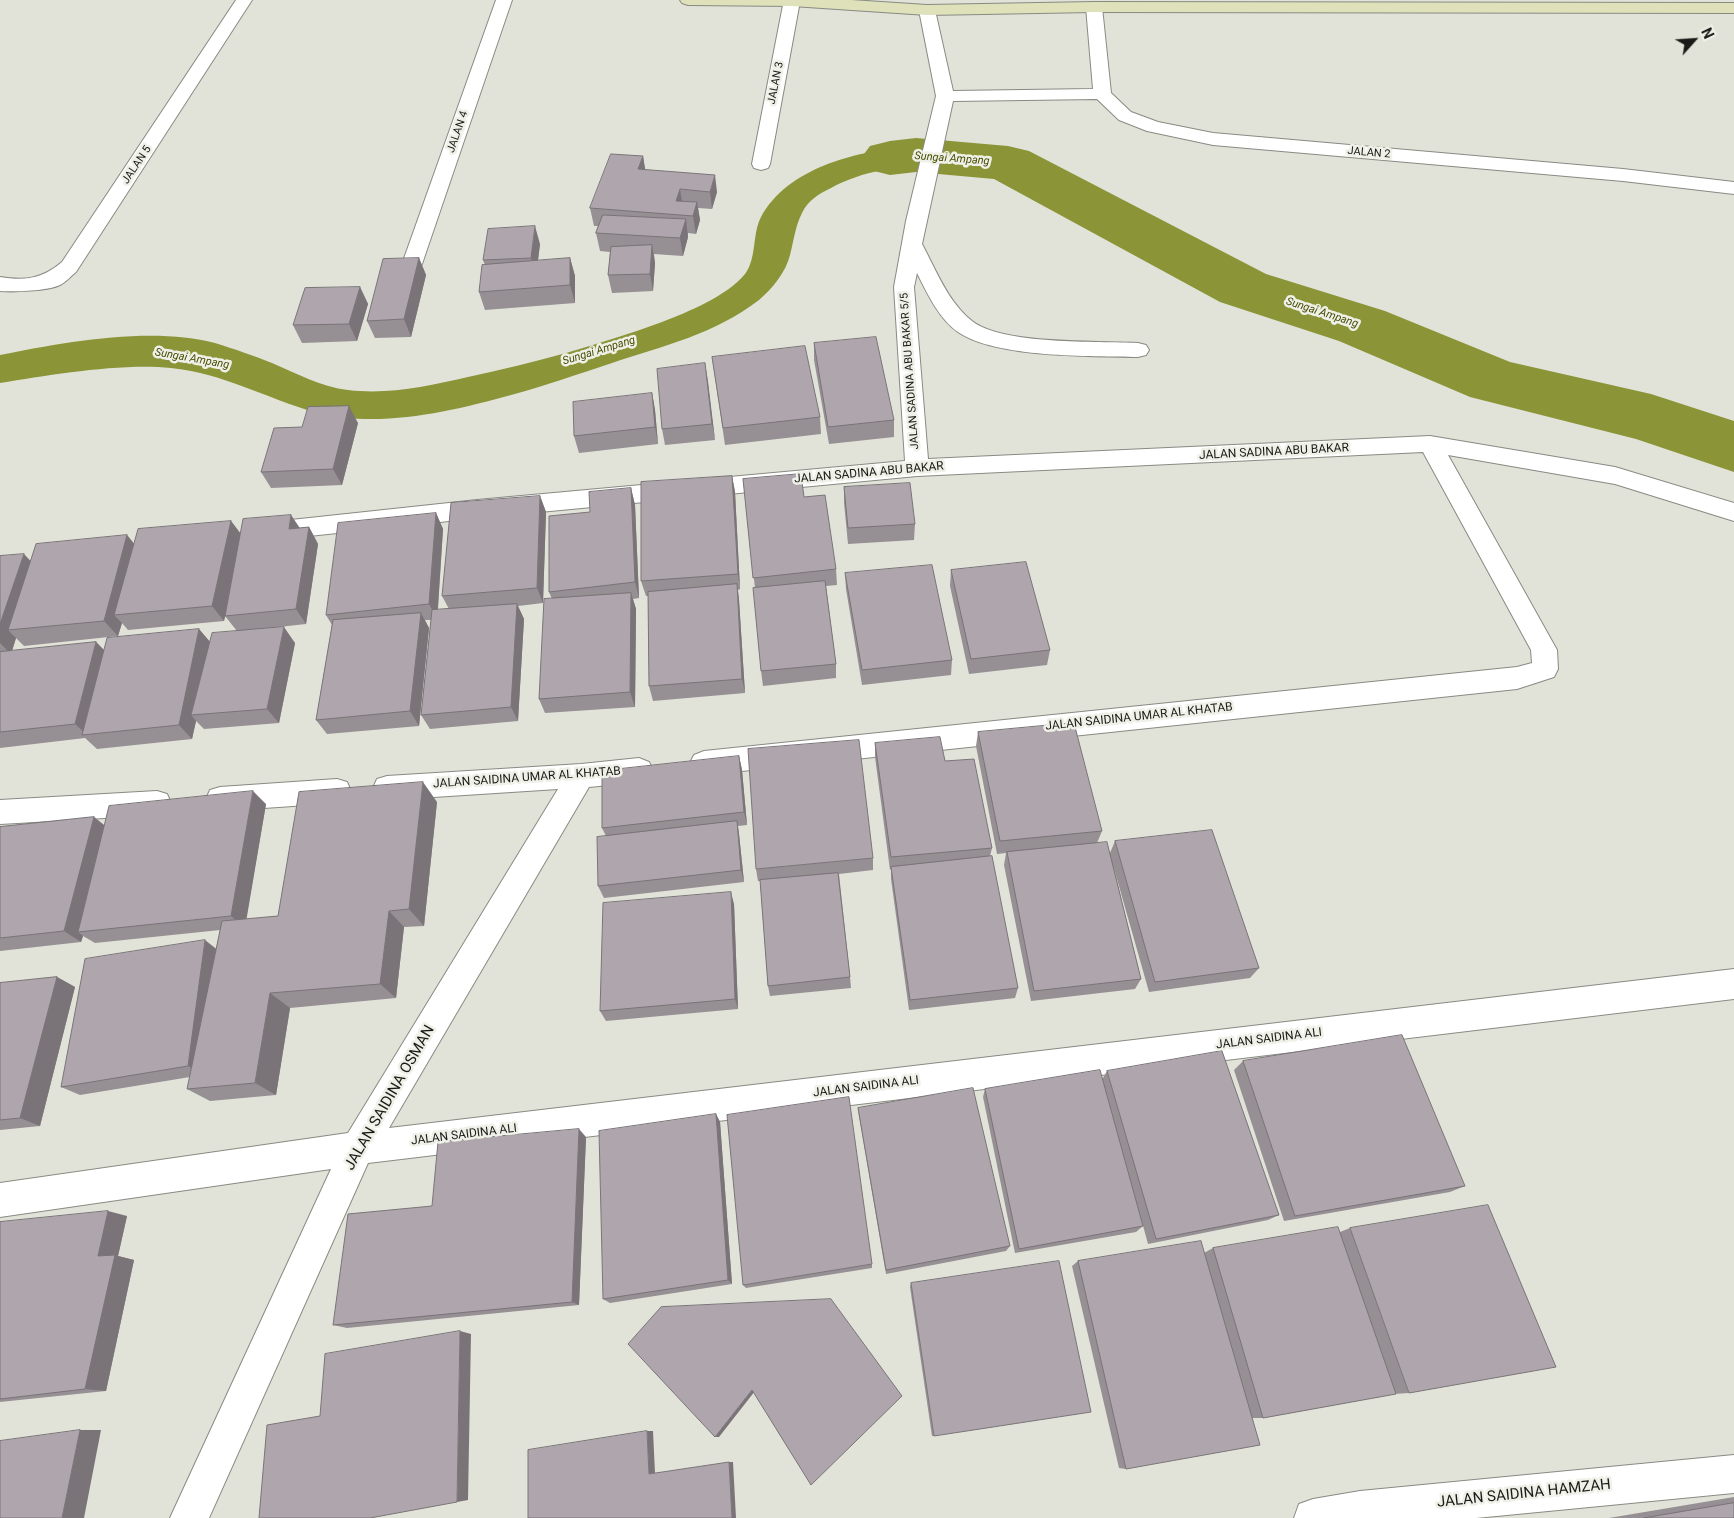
<!DOCTYPE html>
<style>
body{margin:0}
#map{position:relative;width:1734px;height:1518px;overflow:hidden;background:#e1e3d9;font-family:Roboto,sans-serif}
canvas{display:block}
.north{position:absolute;left:1669px;top:15px;width:50px;height:50px;-webkit-text-stroke:4px #eff0e7;paint-order:stroke;rotate:64deg;font-size:14px;font-weight:700;line-height:20px;text-align:center;color:#1a1b17}
.north::after{content:'';display:block;margin:auto;width:18px;height:22px;background:#1a1b17;clip-path:polygon(50% 0,100% 100%,50% 72%,0 100%)}
</style>
<div id="map">
<canvas width="1734" height="1518"></canvas>
<div class="north">N</div>
</div>
<script>
const g = document.querySelector('canvas').getContext('2d');
g.lineJoin = 'round';
function paint(path, color) {
  g.fillStyle = color;
  g.fill(path, 'evenodd');
}
function stroke(path, color, width, dash) {
  g.strokeStyle = color;
  g.lineWidth = width;
  g.lineCap = dash ? 'butt' : 'round';
  g.setLineDash(dash || []);
  g.stroke(path);
}
function label(font, color, halo, rows, align = 'center') {
  g.font = font + ' Roboto,sans-serif';
  g.lineWidth = 5;
  g.setLineDash([]);
  g.textBaseline = 'middle';
  g.strokeStyle = halo;
  g.fillStyle = color;
  for (const [text, x, y, turn = 0] of rows) {
    g.save();
    g.translate(x, y);
    g.rotate((+turn || 0) * Math.PI / 180);
    g.textAlign = isNaN(turn) ? turn : align;
    if (halo) g.strokeText(text, 0, 0);
    g.fillText(text, 0, 0);
    g.restore();
  }
}
paint(new Path2D(`
 M 906,147 C 942,147 976,147 1011,157 L 1005,170 C 946,165 885,159 831,188 C 819,194 808,200 802,213 C 795,227 794,240 790,255 C 786,272 772,289 759,300 C 715,334 663,346 612,363 C 578,374 545,386 511,395 C 449,412 378,429 314,412 C 266,398 222,373 171,368 C 120,363 51,375 0,383 L 0,355 C 63,342 153,326 215,343 C 234,349 255,356 272,363 C 298,374 321,387 348,390 C 389,395 428,386 468,377 C 534,363 599,345 662,322 C 688,312 727,296 745,274 C 757,258 752,234 761,217 C 788,168 854,152 906,147 Z`), '#8b9436');
paint(new Path2D(`
 M 916,138 L 1008,146 L 1029,151 L 1266,274 L 1385,311 L 1510,362 L 1651,394 L 1734,421 L 1734,472 L 1636,439 L 1470,397 L 1339,341 L 1220,302 L 994,179 L 916,172 L 890,175 L 870,170 L 861,158 L 870,146 L 890,141 Z`), '#8b9436');
const street = new Path2D(`
 M 236,0 L 252,0 L 76,272 C 71,276 66,282 60,285 C 48,291 14,292 0,291 L 0,277 C 25,281 42,279 62,262 Z
 M 496,0 L 512,0 L 422,264 L 419,269 L 412,270 L 405,269 L 402,264 Z
 M 784,0 L 800,1 L 770,164 L 768,168 L 761,170 L 754,168 L 752,164 Z
 M 1094,2 L 1100,4 L 1102,7 L 1111,93 L 1131,112 L 1158,122 L 1213,133 L 1623,169 L 1734,182 L 1734,194 L 1623,181 L 1213,145 L 1147,131 L 1119,120 L 1097,99 L 953,101 L 922,244 C 936,270 948,302 972,321 C 1002,345 1098,341 1138,343 L 1146,345 L 1149,350 L 1146,355 L 1138,357 C 1092,356 995,358 958,332 C 939,319 927,293 917,273 L 914,287 L 928,459 L 1430,436 L 1615,467 L 1734,503 L 1734,521 L 1615,484 L 1448,455 L 1557,650 L 1558,669 L 1554,677 L 1517,689 L 704,775 L 694,771 L 690,763 L 694,755 L 704,751 L 1517,667 L 1532,663 L 1531,650 L 1423,452 L 917,476 L 477,518 L 272,540 L 263,537 L 260,531 L 263,525 L 272,522 L 477,500 L 905,461 L 894,287 L 906,221 L 936,96 L 919,10 L 921,6 L 933,6 L 935,10 L 953,91 L 1093,89 L 1086,7 L 1088,4 Z
 M 639,758 L 649,762 L 653,770 L 649,778 L 639,782 L 589,787 L 389,1128 L 1734,969 L 1734,999 L 368,1163 L 209,1518 L 170,1518 L 331,1169 L 0,1217 L 0,1183 L 348,1133 L 558,789 L 387,800 L 377,797 L 373,788 L 377,779 L 387,776 L 581,764 Z
 M 337,779 L 347,782 L 351,791 L 347,800 L 337,803 L 220,811 L 210,808 L 206,799 L 210,790 L 220,787 Z
 M 157,791 L 167,794 L 171,803 L 167,812 L 157,815 L 0,824 L 0,800 Z
 M 1734,1455 L 1734,1493 L 1476,1518 L 1294,1518 L 1299,1504 L 1313,1499 L 1360,1491 Z`);
const secondary = new Path2D(`
 M 680,0 L 851,0 L 927,5 L 1094,2 L 1734,3 L 1734,13 L 1094,12 L 927,15 L 792,6 L 688,5 L 682,3 Z`);
stroke(street, '#898a82', 2);
stroke(secondary, '#898a82', 2);
paint(street, '#fff');
paint(secondary, '#dee1b9');
paint(new Path2D(`
 M 643,156 L 645,170 L 717,192 L 712,209 L 698,208 L 700,220 L 696,234 L 688,233 L 688,237 L 683,256 L 654,254 L 655,263 L 653,291 L 612,293 L 608,275 L 610,252 L 600,251 L 596,233 L 598,226 L 594,226 L 590,208 Z
 M 540,244 L 538,261 L 570,258 L 575,276 L 575,303 L 485,310 L 479,292 L 485,265 L 483,260 Z
 M 419,258 L 426,275 L 411,337 L 375,338 L 367,321 Z
 M 360,287 L 368,304 L 357,341 L 302,343 L 293,325 Z
 M 814,343 L 894,420 L 894,437 L 829,444 L 814,360 Z
 M 712,357 L 820,417 L 821,434 L 725,445 Z
 M 705,363 L 715,440 L 665,445 L 662,429 Z
 M 652,393 L 655,410 L 658,444 L 579,453 L 574,436 Z
 M 358,423 L 342,485 L 271,488 L 261,472 L 302,427 Z
 M 732,476 L 735,492 L 740,589 L 738,590 L 739,600 L 745,693 L 653,701 L 649,686 L 648,596 L 646,596 L 641,581 Z
 M 743,479 L 804,497 L 836,569 L 837,585 L 826,586 L 836,664 L 836,678 L 763,686 L 761,671 L 755,588 Z
 M 844,487 L 915,524 L 914,540 L 848,544 L 844,503 Z
 M 631,488 L 635,505 L 639,598 L 633,599 L 636,609 L 635,707 L 545,713 L 539,699 L 552,599 L 549,592 L 590,512 Z
 M 540,496 L 546,512 L 543,603 L 518,606 L 524,619 L 518,721 L 430,729 L 421,715 L 431,620 L 425,620 L 429,628 L 419,726 L 327,734 L 316,720 L 332,625 L 326,615 L 436,513 L 443,529 L 438,610 L 449,609 L 442,596 Z
 M 291,515 L 300,528 L 309,527 L 318,544 L 306,624 L 251,630 L 295,643 L 279,723 L 204,729 L 196,721 L 192,739 L 97,749 L 85,738 L 0,748 L 0,556 L 30,561 L 127,535 L 134,544 L 231,521 L 241,534 ZM 225,616 L 237,631 L 209,642 L 199,629 L 104,650 L 96,642 L 12,651 L 16,638 L 24,646 L 118,636 L 122,623 L 128,630 L 224,621 Z
 M 951,570 L 1050,650 L 1047,665 L 969,674 L 950,586 Z
 M 845,573 L 952,660 L 951,675 L 862,685 L 846,589 Z
 M 978,732 L 1102,831 L 1097,843 L 1110,853 L 1115,841 L 1259,968 L 1250,978 L 1149,992 L 1113,865 L 1141,979 L 1135,989 L 1031,1001 L 1004,865 L 1006,853 L 997,854 L 976,746 Z
 M 875,743 L 945,761 L 992,848 L 990,856 L 1018,988 L 1015,998 L 909,1010 L 891,879 L 891,869 L 890,870 L 875,757 Z
 M 739,756 L 742,770 L 747,825 L 738,826 L 739,834 L 744,882 L 604,898 L 598,886 L 606,836 L 602,828 Z
 M 437,802 L 424,926 L 404,927 L 396,998 L 290,1008 L 276,1095 L 210,1101 L 187,1089 L 190,1077 L 80,1095 L 61,1087 L 216,949 L 220,930 L 95,943 L 83,936 L 81,942 L 0,951 L 0,827 L 94,817 L 104,825 L 266,804 L 246,919 L 278,916 Z
 M 873,858 L 873,870 L 839,874 L 850,977 L 851,988 L 770,996 L 768,986 L 760,881 L 758,881 L 756,869 Z
 M 734,904 L 738,1009 L 606,1021 L 600,1011 Z
 M 57,977 L 75,987 L 40,1126 L 0,1130 L 0,983 Z
 M 1243,1061 L 1465,1186 L 1450,1192 L 1284,1221 L 1234,1070 Z
 M 1107,1071 L 1279,1215 L 1268,1220 L 1148,1244 L 1133,1189 L 1143,1226 L 1136,1232 L 1015,1253 L 983,1097 L 985,1089 L 1103,1078 Z
 M 858,1108 L 1010,1246 L 1006,1251 L 886,1274 L 859,1116 Z
 M 716,1114 L 720,1122 L 732,1284 L 610,1303 L 603,1299 Z
 M 586,1137 L 579,1305 L 347,1328 L 333,1325 L 432,1206 Z
 M 127,1216 L 118,1256 L 134,1260 L 106,1391 L 0,1402 L 0,1222 Z
 M 1350,1228 L 1409,1393 L 1394,1394 L 1263,1418 L 1252,1418 L 1126,1469 L 1119,1468 L 1072,1266 L 1078,1261 L 1204,1253 L 1213,1248 L 1340,1232 Z
 M 872,1264 L 872,1268 L 746,1288 L 743,1285 Z
 M 911,1283 L 934,1436 L 932,1436 L 910,1287 Z
 M 1734,1497 L 1734,1518 L 1609,1518 Z`), '#968f94');
paint(new Path2D(`
 M 643,156 L 646,174 L 638,169 Z
 M 715,175 L 717,192 L 712,209 L 710,192 Z
 M 680,189 L 683,207 L 676,201 Z
 M 697,202 L 700,220 L 696,234 L 693,216 Z
 M 686,219 L 688,237 L 683,256 L 680,238 Z
 M 535,226 L 540,244 L 536,275 L 531,258 Z
 M 652,245 L 655,263 L 653,291 L 650,274 Z
 M 419,258 L 426,275 L 411,337 L 404,319 Z
 M 570,258 L 575,276 L 575,303 L 570,285 Z
 M 360,287 L 368,304 L 357,341 L 349,324 Z
 M 705,363 L 708,381 L 715,440 L 712,424 Z
 M 652,393 L 655,410 L 658,444 L 655,427 Z
 M 349,406 L 358,423 L 342,485 L 333,469 Z
 M 732,476 L 735,492 L 740,589 L 738,574 Z
 M 631,488 L 635,505 L 639,598 L 635,582 Z
 M 540,496 L 546,512 L 543,603 L 537,588 Z
 M 436,513 L 443,529 L 437,619 L 429,604 Z
 M 291,515 L 301,531 L 289,529 Z
 M 231,521 L 243,537 L 224,621 L 212,606 Z
 M 309,527 L 318,544 L 306,624 L 296,609 Z
 M 127,535 L 140,551 L 114,615 L 122,623 L 118,636 L 104,621 Z
 M 24,554 L 39,570 L 8,630 L 16,638 L 11,654 L 0,643 L 0,624 Z
 M 737,584 L 739,600 L 745,693 L 742,679 Z
 M 631,593 L 636,609 L 635,707 L 630,692 Z
 M 517,604 L 524,619 L 518,721 L 511,707 Z
 M 421,613 L 429,628 L 419,726 L 410,711 Z
 M 284,627 L 295,643 L 279,723 L 267,709 Z
 M 199,629 L 212,644 L 191,715 L 196,721 L 192,739 L 179,725 Z
 M 96,642 L 111,657 L 87,735 L 75,724 Z
 M 739,756 L 742,770 L 747,825 L 744,812 Z
 M 423,782 L 437,802 L 424,926 L 409,909 Z
 M 253,791 L 266,804 L 245,928 L 231,916 Z
 M 94,817 L 110,830 L 78,932 L 83,936 L 81,942 L 64,931 Z
 M 737,821 L 739,834 L 744,882 L 741,870 Z
 M 731,892 L 734,904 L 738,1009 L 735,999 Z
 M 389,911 L 404,927 L 396,998 L 380,984 Z
 M 205,940 L 219,951 L 204,1075 L 188,1066 Z
 M 57,977 L 75,987 L 40,1126 L 20,1118 Z
 M 270,993 L 290,1008 L 276,1095 L 255,1083 Z
 M 716,1114 L 720,1122 L 732,1284 L 728,1280 Z
 M 579,1129 L 586,1137 L 579,1305 L 572,1302 Z
 M 108,1211 L 127,1216 L 118,1256 L 134,1260 L 106,1391 L 85,1389 L 98,1256 Z
 M 460,1331 L 471,1334 L 468,1500 L 457,1502 Z
 M 752,1390 L 755,1391 L 719,1437 L 715,1437 Z
 M 80,1430 L 101,1430 L 84,1518 L 62,1518 Z
 M 647,1431 L 653,1431 L 655,1473 L 649,1474 Z
 M 729,1462 L 733,1462 L 736,1518 L 732,1518 Z`), '#7a7478');
const building = new Path2D(`
 M 611,154 L 643,156 L 638,169 L 715,175 L 710,192 L 680,189 L 676,201 L 697,202 L 693,216 L 590,208 Z
 M 603,215 L 686,219 L 680,238 L 596,233 Z
 M 535,226 L 531,258 L 483,260 L 488,229 Z
 M 652,245 L 650,274 L 608,275 L 611,247 Z
 M 419,258 L 404,319 L 367,321 L 383,259 Z
 M 570,258 L 570,285 L 479,292 L 482,265 Z
 M 360,287 L 349,324 L 293,325 L 305,288 Z
 M 876,337 L 894,420 L 828,427 L 814,343 Z
 M 805,346 L 820,417 L 723,428 L 712,357 Z
 M 705,363 L 712,424 L 662,429 L 657,369 Z
 M 652,393 L 655,427 L 574,436 L 573,402 Z
 M 349,406 L 333,469 L 261,472 L 274,428 L 302,427 L 308,407 Z
 M 801,474 L 804,497 L 825,495 L 836,569 L 753,578 L 743,479 Z
 M 732,476 L 738,574 L 641,581 L 641,482 Z
 M 910,483 L 915,524 L 848,528 L 844,487 Z
 M 631,488 L 635,582 L 549,592 L 549,516 L 590,512 L 589,492 Z
 M 540,496 L 537,588 L 442,596 L 451,503 Z
 M 436,513 L 429,604 L 326,615 L 338,523 Z
 M 291,515 L 289,529 L 309,527 L 296,609 L 225,616 L 243,519 Z
 M 231,521 L 212,606 L 114,615 L 138,529 Z
 M 127,535 L 104,621 L 8,630 L 36,544 Z
 M 24,554 L 0,624 L 0,556 Z
 M 1026,562 L 1050,650 L 971,659 L 951,570 Z
 M 932,565 L 952,660 L 862,670 L 845,573 Z
 M 825,581 L 836,664 L 761,671 L 753,588 Z
 M 737,584 L 742,679 L 649,686 L 648,592 Z
 M 631,593 L 630,692 L 539,699 L 544,599 Z
 M 517,604 L 511,707 L 421,715 L 432,610 Z
 M 421,613 L 410,711 L 316,720 L 333,620 Z
 M 284,627 L 267,709 L 191,715 L 212,633 Z
 M 199,629 L 179,725 L 82,735 L 107,638 Z
 M 96,642 L 75,724 L 0,732 L 0,652 Z
 M 1074,723 L 1102,831 L 1000,841 L 978,732 Z
 M 940,737 L 945,761 L 974,759 L 992,848 L 891,857 L 875,743 Z
 M 859,740 L 873,858 L 756,869 L 748,749 Z
 M 739,756 L 744,812 L 602,828 L 602,771 Z
 M 423,782 L 409,909 L 389,911 L 380,984 L 270,993 L 255,1083 L 187,1089 L 222,921 L 278,916 L 299,792 Z
 M 253,791 L 231,916 L 78,932 L 109,806 Z
 M 94,817 L 64,931 L 0,938 L 0,827 Z
 M 737,821 L 741,870 L 598,886 L 597,837 Z
 M 1212,830 L 1259,968 L 1155,982 L 1115,841 Z
 M 1107,842 L 1141,979 L 1034,991 L 1007,852 Z
 M 992,856 L 1018,988 L 910,1000 L 891,867 Z
 M 838,873 L 850,977 L 768,986 L 760,880 Z
 M 731,892 L 735,999 L 600,1011 L 603,903 Z
 M 205,940 L 188,1066 L 61,1087 L 85,959 Z
 M 57,977 L 20,1118 L 0,1120 L 0,983 Z
 M 1402,1035 L 1465,1186 L 1295,1216 L 1243,1061 Z
 M 1222,1051 L 1279,1215 L 1156,1239 L 1107,1071 Z
 M 1100,1070 L 1143,1226 L 1019,1249 L 985,1089 Z
 M 973,1088 L 1010,1246 L 886,1270 L 858,1108 Z
 M 849,1097 L 872,1264 L 743,1285 L 727,1115 Z
 M 716,1114 L 728,1280 L 603,1299 L 599,1131 Z
 M 579,1129 L 572,1302 L 333,1325 L 348,1214 L 432,1206 L 438,1142 Z
 M 1488,1205 L 1556,1367 L 1409,1393 L 1350,1228 Z
 M 108,1211 L 98,1256 L 115,1255 L 85,1389 L 0,1399 L 0,1222 Z
 M 1338,1227 L 1396,1394 L 1263,1418 L 1213,1248 Z
 M 1201,1241 L 1260,1445 L 1126,1469 L 1078,1261 Z
 M 1059,1261 L 1091,1412 L 934,1436 L 911,1283 Z
 M 831,1299 L 902,1396 L 811,1485 L 752,1390 L 715,1437 L 628,1344 L 661,1307 Z
 M 460,1331 L 457,1502 L 370,1518 L 259,1518 L 267,1425 L 320,1416 L 325,1354 Z
 M 80,1430 L 62,1518 L 0,1518 L 0,1441 Z
 M 647,1431 L 649,1474 L 729,1462 L 732,1518 L 528,1518 L 528,1450 Z
 M 1734,1503 L 1734,1518 L 1644,1518 Z`);
paint(building, '#aea6ac');
stroke(building, '#7a7478', 1);
label('11px', '#1a1b17', '#eff0e7', [
 ["JALAN 3",776,83,-79],
 ["JALAN 4",458,132,-71],
 ["JALAN 2",1369,153,5],
 ["JALAN 5",137,165,-56],
 ["JALAN SADINA ABU BAKAR 5/5",910,371,-94]
]);
label('italic 11px', '#474d02', '#eff0e7', [
 ["Sungai Ampang",952,159,4],
 ["Sungai Ampang",1322,313,18],
 ["Sungai Ampang",599,351,-17],
 ["Sungai Ampang",192,359,10]
]);
label('12px', '#1a1b17', '#eff0e7', [
 ["JALAN SADINA ABU BAKAR",1274,452,-3],
 ["JALAN SADINA ABU BAKAR",869,473,-5],
 ["JALAN SAIDINA UMAR AL KHATAB",1139,717,-6],
 ["JALAN SAIDINA UMAR AL KHATAB",527,778,-4],
 ["JALAN SAIDINA ALI",1269,1039,-7],
 ["JALAN SAIDINA ALI",866,1087,-7],
 ["JALAN SAIDINA ALI",464,1135,-7]
]);
label('15px', '#1a1b17', '#eff0e7', [
 ["JALAN SAIDINA OSMAN",390,1098,-60],
 ["JALAN SAIDINA HAMZAH",1524,1494,-6]
]);
</script>
